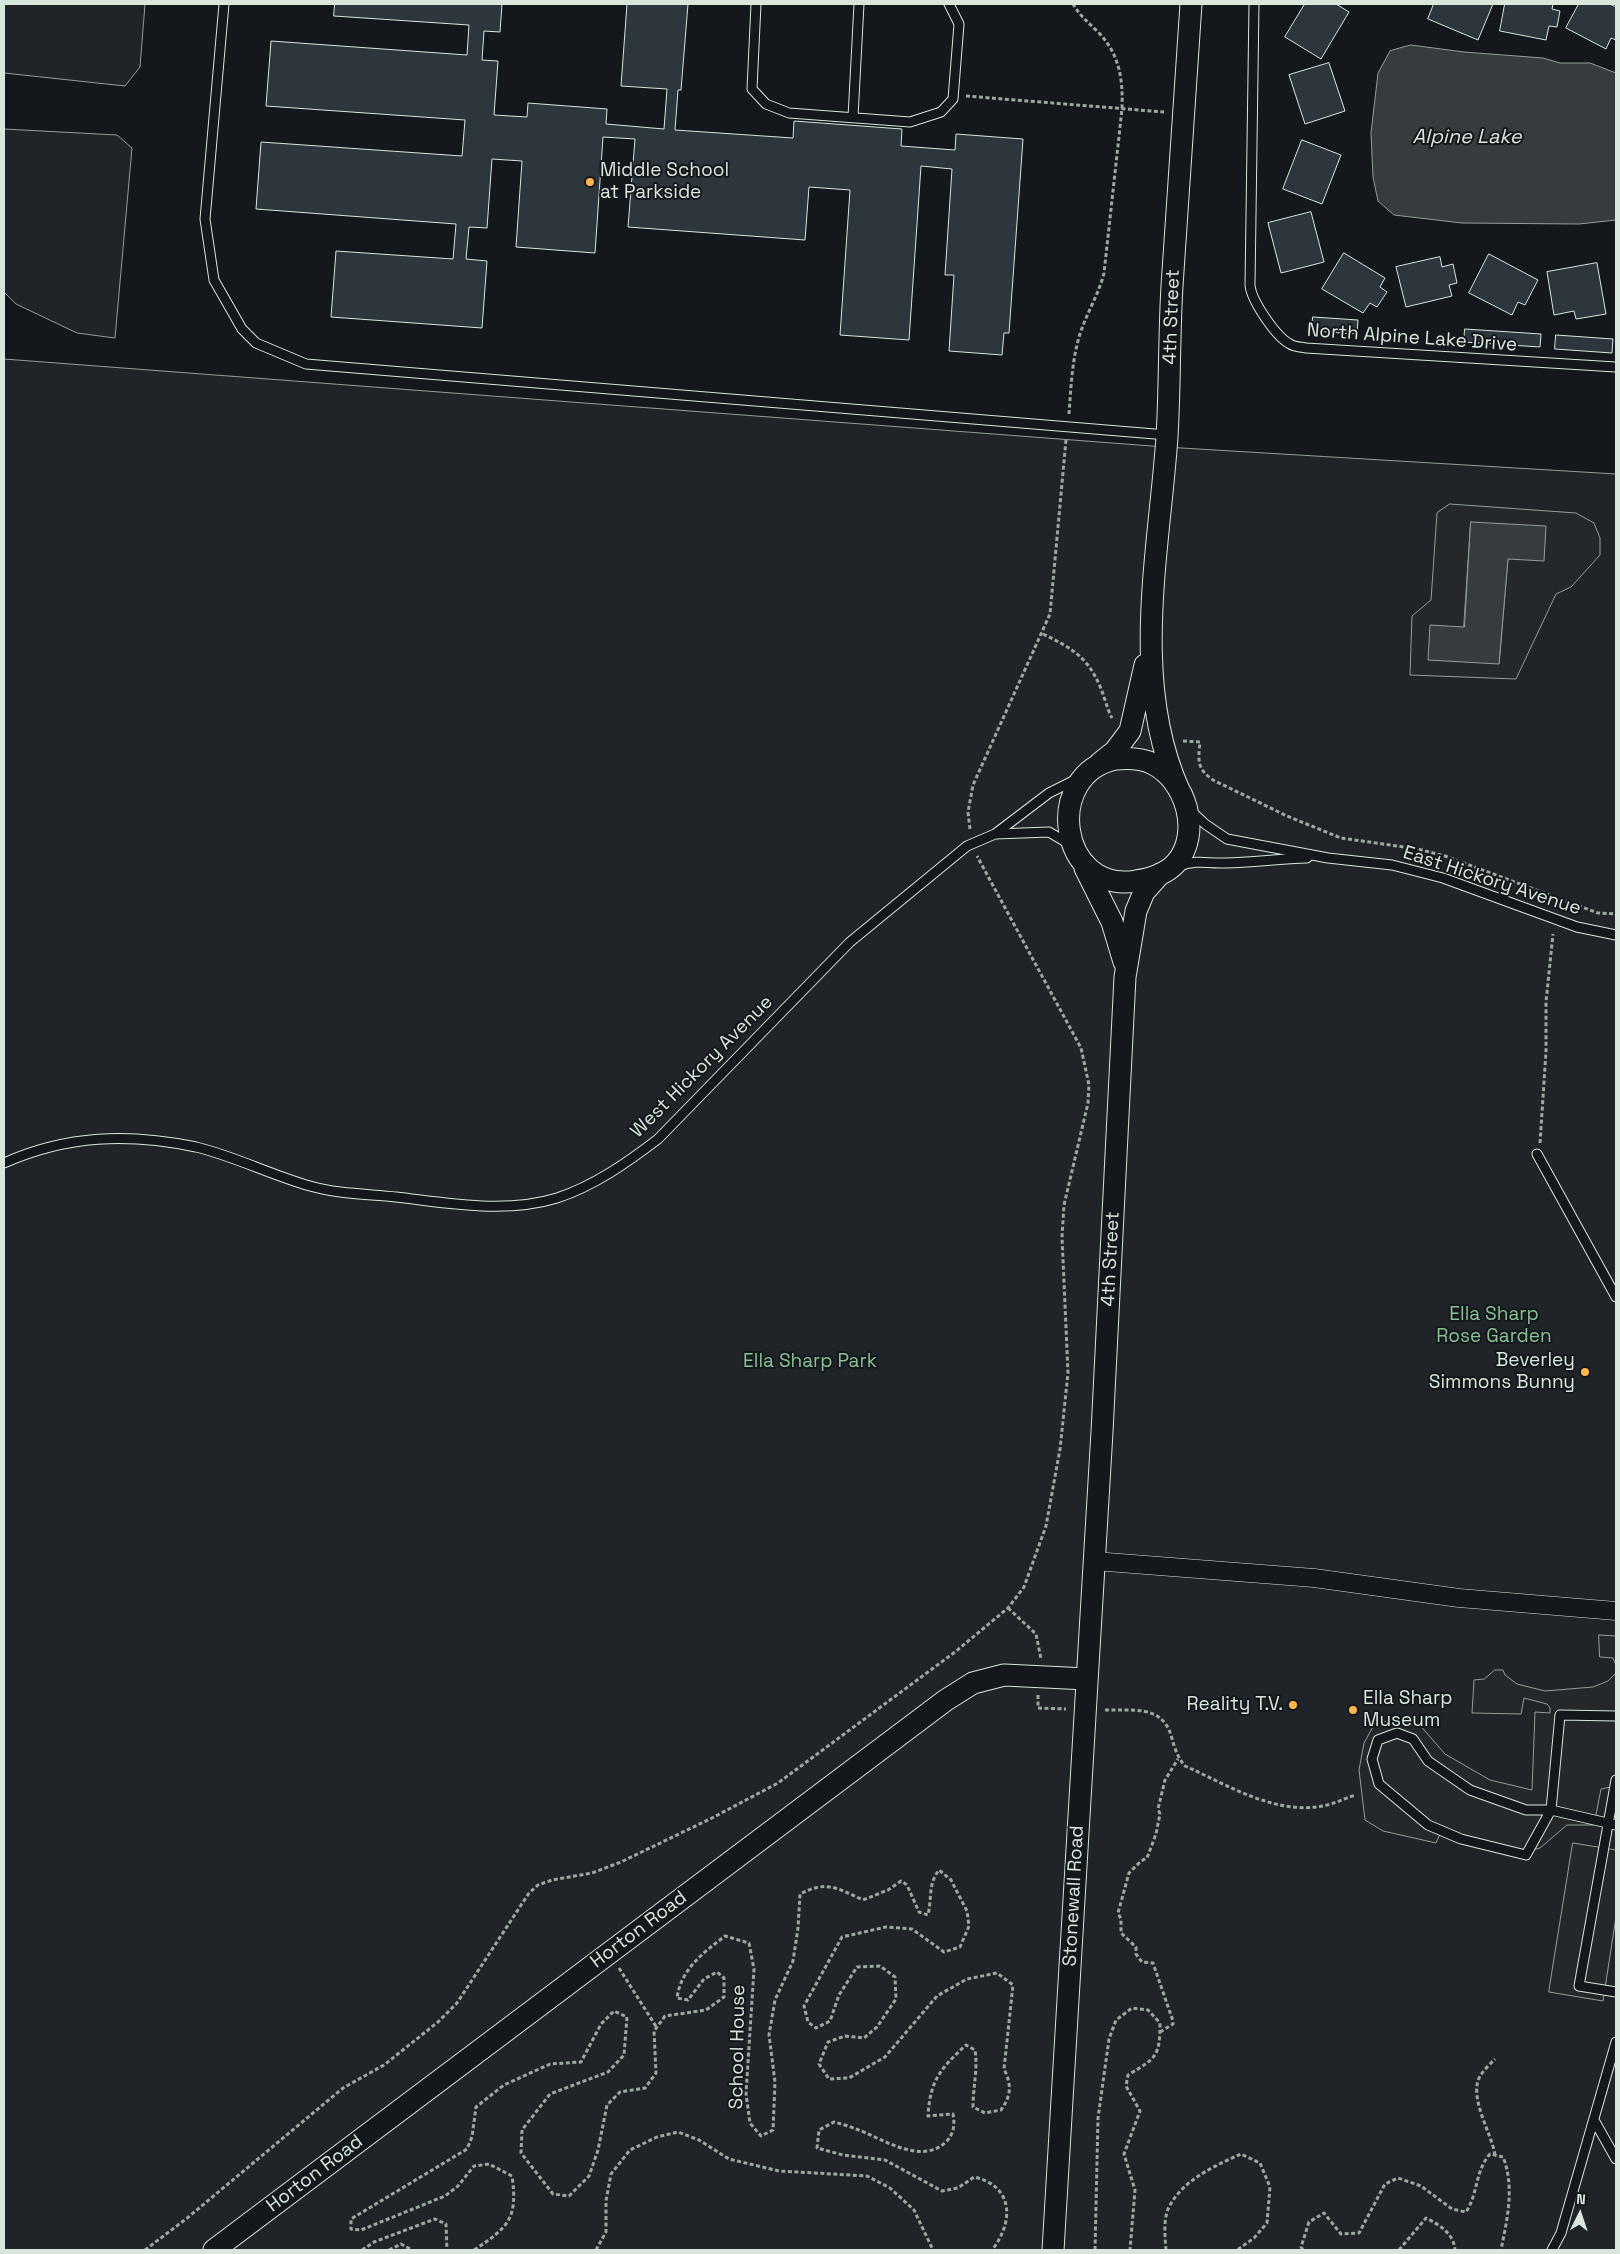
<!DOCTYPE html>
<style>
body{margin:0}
#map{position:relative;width:1620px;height:2254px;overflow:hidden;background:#14181c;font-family:"Space Grotesk",sans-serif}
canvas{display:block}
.frame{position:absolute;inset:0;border:5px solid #d8e6dc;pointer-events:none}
.north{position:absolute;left:1555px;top:2189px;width:50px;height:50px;-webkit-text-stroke:4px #14181c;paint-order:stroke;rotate:4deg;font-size:14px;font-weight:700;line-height:20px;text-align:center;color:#d8e6dc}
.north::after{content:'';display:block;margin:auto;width:18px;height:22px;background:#d8e6dc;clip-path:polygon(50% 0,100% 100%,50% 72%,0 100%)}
</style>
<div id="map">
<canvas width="1620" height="2254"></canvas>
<div class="frame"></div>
<div class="north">N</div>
</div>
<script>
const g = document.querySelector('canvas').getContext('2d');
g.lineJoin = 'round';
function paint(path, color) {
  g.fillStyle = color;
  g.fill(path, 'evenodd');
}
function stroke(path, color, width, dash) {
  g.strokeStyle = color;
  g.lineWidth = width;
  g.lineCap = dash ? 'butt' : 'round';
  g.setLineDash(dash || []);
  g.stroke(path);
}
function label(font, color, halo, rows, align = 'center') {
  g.font = font + ' "Space Grotesk",sans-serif';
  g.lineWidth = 4;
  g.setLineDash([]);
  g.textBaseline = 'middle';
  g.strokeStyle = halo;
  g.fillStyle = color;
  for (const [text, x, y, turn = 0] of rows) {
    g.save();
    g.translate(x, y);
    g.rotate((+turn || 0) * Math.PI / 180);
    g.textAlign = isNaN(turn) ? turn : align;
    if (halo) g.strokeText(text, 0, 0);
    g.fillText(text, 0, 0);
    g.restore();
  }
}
const green = new Path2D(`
 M 4,4 L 145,4 L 140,67 L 125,86 L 4,73 Z
 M 4,129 L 117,135 L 132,148 L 115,338 L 77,333 L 16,304 L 4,292 Z
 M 4,359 L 1165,447 L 1616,474 L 1616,2250 L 4,2250 Z`);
paint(green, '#202428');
stroke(green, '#939e99', 1);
const parking = new Path2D(`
 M 1450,504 L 1576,513 L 1594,523 L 1600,538 L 1600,555 L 1571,587 L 1556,594 L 1516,679 L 1410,675 L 1412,616 L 1431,600 L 1437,513 ZM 1471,522 L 1508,558 L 1499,664 L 1464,627 Z
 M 1599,1635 L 1616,1636 L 1616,1665 L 1613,1658 L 1600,1657 Z
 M 1495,1670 L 1503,1670 L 1505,1675 L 1517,1684 L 1545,1691 L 1593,1687 L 1608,1681 L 1616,1673 L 1616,1786 L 1601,1789 L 1594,1825 L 1567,1825 L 1540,1848 L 1524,1852 L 1440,1834 L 1436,1843 L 1383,1831 L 1365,1820 L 1359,1770 L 1364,1743 L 1374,1725 L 1399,1717 L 1419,1724 L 1445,1754 L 1490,1780 L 1532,1790 L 1535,1712 L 1550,1713 L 1550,1708 L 1547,1704 L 1524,1698 L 1521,1714 L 1472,1713 L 1474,1680 L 1484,1679 Z
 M 1573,1843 L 1616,1850 L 1616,1917 L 1603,2001 L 1549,1992 Z`);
paint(parking, '#24282b');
stroke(parking, '#939e99', 1);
const water = new Path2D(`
 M 1411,45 L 1464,52 L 1543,58 L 1560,63 L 1590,63 L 1616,73 L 1616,220 L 1579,224 L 1462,223 L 1394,215 L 1378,201 L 1373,177 L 1371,133 L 1378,73 L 1390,51 Z
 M 1471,522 L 1546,526 L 1544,561 L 1508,559 L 1499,664 L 1428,660 L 1430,625 L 1464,627 Z`);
paint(water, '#363b3e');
stroke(water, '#939e99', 1);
const building = new Path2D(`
 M 335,4 L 502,4 L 500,32 L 484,31 L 482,60 L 498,61 L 494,115 L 527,117 L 528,103 L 607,109 L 606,124 L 664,129 L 667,89 L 621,86 L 627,4 L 688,4 L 681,90 L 678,90 L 675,130 L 793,138 L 794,121 L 902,129 L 901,146 L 955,150 L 956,134 L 1023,139 L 1009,333 L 1004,333 L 1002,355 L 949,351 L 954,275 L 945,275 L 952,169 L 921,166 L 909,340 L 840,335 L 850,190 L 809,187 L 805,240 L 628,227 L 635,139 L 603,137 L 595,253 L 516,247 L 522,161 L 492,159 L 487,228 L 469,227 L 466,259 L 487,261 L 482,328 L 331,317 L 336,251 L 453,259 L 456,224 L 256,209 L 261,142 L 462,156 L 465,120 L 266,106 L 271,41 L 467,55 L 469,25 L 334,16 Z
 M 1305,4 L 1336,4 L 1349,12 L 1321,59 L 1285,37 Z
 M 1434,4 L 1493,4 L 1478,40 L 1428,19 Z
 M 1505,4 L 1553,4 L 1552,9 L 1560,11 L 1557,27 L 1549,26 L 1546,40 L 1500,31 Z
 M 1579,4 L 1610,4 L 1616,7 L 1616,40 L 1611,38 L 1606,49 L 1566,28 Z
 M 1329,63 L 1345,111 L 1305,124 L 1289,75 Z
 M 1302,140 L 1341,155 L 1322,204 L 1283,189 Z
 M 1311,212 L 1324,262 L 1281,273 L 1268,223 Z
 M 1344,253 L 1385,278 L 1380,287 L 1387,292 L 1377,307 L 1370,303 L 1363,313 L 1322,289 Z
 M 1489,254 L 1538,280 L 1525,305 L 1518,302 L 1512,315 L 1469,293 Z
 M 1440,257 L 1442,267 L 1453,264 L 1457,283 L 1449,285 L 1452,296 L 1406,307 L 1396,267 Z
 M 1597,263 L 1606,314 L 1576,319 L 1574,311 L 1554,315 L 1547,272 Z
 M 1313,317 L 1358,320 L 1357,334 L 1312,331 Z
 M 1465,329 L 1541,334 L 1540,347 L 1464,342 Z
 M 1556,335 L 1613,339 L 1612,353 L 1555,349 Z`);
paint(building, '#2c363c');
stroke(building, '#d8e6dc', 1);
const service = new Path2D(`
 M 224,4 L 205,219 L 214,280 L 242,329 L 256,343 L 306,364 L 1167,435
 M 756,4 L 752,89 L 766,104 L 789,113 L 910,122 L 941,112 L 953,99 L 959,24 L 949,4
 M 1254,4 L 1250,285 C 1251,300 1276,337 1290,344 C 1294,347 1301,347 1306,348 L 1616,367
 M 853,117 L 859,4
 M 1190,810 L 1205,824 L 1227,839 L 1328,858 L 1392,865 L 1443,878 L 1577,927 L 1616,935
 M 995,834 L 1049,832 L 1071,845
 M 1179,866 C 1200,859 1206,864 1225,863 C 1253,862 1280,859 1307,858
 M 1537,1154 L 1616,1297
 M 4,1163 C 67,1135 128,1133 196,1147 C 234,1156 271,1175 310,1186 C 337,1194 368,1194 396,1197 C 448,1203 505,1214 557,1198 C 594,1186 628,1162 658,1139 L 850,942 L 967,846 L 995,834 L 1049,793 L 1075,780
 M 1616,1716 L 1560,1715 L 1551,1810 L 1526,1855 L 1461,1839 L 1428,1825 L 1379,1784 L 1372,1759 L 1378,1740 L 1397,1733 L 1413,1739 L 1428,1761 L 1470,1790 L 1526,1810 L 1551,1810 L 1616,1825
 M 1616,1780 L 1579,1986 L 1616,1992
 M 1594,2120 L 1616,2159
 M 1552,2250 L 1561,2233 L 1616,2042`);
const minor = new Path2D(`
 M 1094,1561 L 1314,1578 L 1459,1598 L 1616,1611`);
const tertiary = new Path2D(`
 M 1116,759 C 1128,758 1142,758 1153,764 C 1186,780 1202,834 1176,863 C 1166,874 1150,879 1136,881 C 1058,894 1043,773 1116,759 Z
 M 1100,763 L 1115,751 L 1130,731 L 1145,665
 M 1179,790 C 1130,681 1159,552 1167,437 C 1170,386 1169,336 1172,286 C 1178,192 1185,98 1191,4
 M 1085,868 L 1112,922 L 1124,962
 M 214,2250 L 946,1700 L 973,1683 L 1004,1675 L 1087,1679
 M 1053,2250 L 1102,1432 L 1125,977 L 1136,911 L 1144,892 L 1160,874`);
stroke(service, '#d8e6dc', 11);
stroke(minor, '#d8e6dc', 19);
stroke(tertiary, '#d8e6dc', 23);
stroke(new Path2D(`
 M 966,96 L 1164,112
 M 1069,414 C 1071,387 1072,359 1080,334 C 1087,312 1099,294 1104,273 L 1122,109 C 1123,80 1120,55 1099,33 C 1089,23 1080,16 1073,4
 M 1043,634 C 1072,648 1089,658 1101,689 C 1105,698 1107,709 1112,718
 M 1183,741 L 1200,742 C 1198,761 1197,769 1213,780 L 1287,816 L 1341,838 L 1418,849 L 1445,856 L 1598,913 L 1616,914
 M 970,829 L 968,812 L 973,785 L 1050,614 L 1066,440
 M 1540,1143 L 1546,1052 L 1546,1002 L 1553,934
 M 1008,1608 L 1036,1634 L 1041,1659
 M 1038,1695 L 1038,1708 L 1066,1709
 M 1105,1710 C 1131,1711 1161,1704 1171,1735 C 1174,1746 1177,1757 1185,1766 C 1228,1785 1274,1815 1323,1806 C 1334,1804 1345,1798 1356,1795
 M 619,1968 L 657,2028
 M 1160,2032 L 1173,2024 L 1173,2021 L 1153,1963 L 1142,1962 L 1136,1954 L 1136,1947 L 1121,1933 L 1121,1919 L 1118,1913 L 1129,1873 L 1141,1861 L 1147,1858 L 1156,1834 L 1160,1814 L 1158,1809 L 1165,1780 L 1178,1759
 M 1495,2155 C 1492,2134 1468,2097 1480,2076 C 1484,2070 1490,2064 1495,2059
 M 145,2250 L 186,2219 L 343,2088 L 384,2065 L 438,2022 L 457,2003 L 529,1893 L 538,1885 L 552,1880 L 592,1873 L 621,1862 L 712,1818 L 778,1783 L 955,1652 L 1008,1608 L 1024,1587 L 1046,1526 L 1060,1449 L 1068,1373 L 1062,1237 L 1064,1205 L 1088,1103 L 1089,1085 L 1081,1048 L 977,856
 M 362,2250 L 374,2242 L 435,2219 L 446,2224 L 447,2250
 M 389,2250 L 401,2244 L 412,2250
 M 474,2250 C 509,2227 518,2218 512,2176 L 489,2164 L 474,2166 L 458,2186 L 445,2196 L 361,2230 L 351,2229 L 351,2219 L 467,2149 L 472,2137 L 476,2107 L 504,2085 L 550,2064 L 581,2062 L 601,2024 L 614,2011 L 627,2017 L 624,2055 L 608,2072 L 550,2094 L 522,2130 L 521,2153 L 553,2194 L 569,2196 L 589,2176 L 598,2150 L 607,2105 L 620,2092 L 645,2088 L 656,2073 L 654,2031 L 665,2016 L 706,2010 L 724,1997 L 724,1978 L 717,1972 L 704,1979 L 688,2000 L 677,1998 C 681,1969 703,1953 725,1936 L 749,1943 L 754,1969 L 746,2094 L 750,2123 L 761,2136 L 773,2130 L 775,2082 L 769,2035 L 775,2000 L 793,1961 L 798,1928 L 800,1894 C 827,1880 837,1888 863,1900 L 888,1890 L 901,1881 L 907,1885 L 919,1912 L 928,1915 C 932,1898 928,1884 939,1870 L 951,1880 L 967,1911 L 969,1926 L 960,1947 L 944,1952 L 912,1929 L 886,1927 L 842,1937 L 804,2006 L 808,2022 L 816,2028 L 830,2021 L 839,1995 L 857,1967 L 880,1966 L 895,1977 L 896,1999 L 877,2027 L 864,2038 L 845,2036 L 828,2042 L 819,2064 L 829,2079 L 849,2078 L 885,2057 L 937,1996 L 967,1979 L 997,1973 L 1013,1985 L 1004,2069 C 1012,2085 1011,2096 1001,2110 L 985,2113 L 973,2107 C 973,2087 978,2069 975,2050 L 966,2045 C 941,2068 930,2080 928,2116 L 953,2114 C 955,2124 954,2134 946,2142 C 920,2166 882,2138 856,2129 C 849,2126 841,2124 834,2122 L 819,2130 L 817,2148 L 843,2155 L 885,2160 L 942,2191 L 958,2188 L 974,2177 C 1014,2186 1014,2222 992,2250
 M 596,2250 L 606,2232 L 606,2201 L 611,2174 L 630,2150 L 657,2137 L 678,2132 L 699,2140 L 729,2159 L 779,2171 L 867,2176 L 890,2188 L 914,2210 L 933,2250
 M 1095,2250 L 1098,2118 L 1109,2039 L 1116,2020 L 1132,2008 L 1148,2010 L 1160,2023 C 1160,2057 1156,2058 1128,2075 L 1126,2086 L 1140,2111 L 1124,2154 L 1135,2190 L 1130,2250
 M 1166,2250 C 1165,2237 1163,2219 1169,2207 C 1183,2180 1214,2166 1241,2154 L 1260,2163 L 1270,2187 L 1267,2223 L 1254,2238 L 1237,2250
 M 1303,2250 L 1301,2247 L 1309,2222 L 1324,2213 L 1341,2234 L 1359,2233 L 1385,2184 L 1398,2178 L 1421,2186 L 1452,2209 L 1466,2212 C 1478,2194 1475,2171 1490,2154 L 1503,2157 C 1515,2187 1507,2220 1501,2250
 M 1399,2250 L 1426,2218 C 1440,2225 1454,2234 1455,2250`), '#9da8a2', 3, [4, 2.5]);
stroke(service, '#14181c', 9);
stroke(minor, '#14181c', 18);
stroke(tertiary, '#14181c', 21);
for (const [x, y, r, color] of [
 [590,182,5,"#ffb74d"],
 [1585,1372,5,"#ffb74d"],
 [1293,1705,5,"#ffb74d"],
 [1353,1710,5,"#ffb74d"]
]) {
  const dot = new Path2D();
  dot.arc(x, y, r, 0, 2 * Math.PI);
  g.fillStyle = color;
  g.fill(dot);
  stroke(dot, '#14181c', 2);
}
label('19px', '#d8e6dc', '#14181c', [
 ["Middle School",600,171],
 ["at Parkside",600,193],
 ["Beverley",1575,1361,"right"],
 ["Simmons Bunny",1575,1383,"right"],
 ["Ella Sharp",1363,1699],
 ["Museum",1363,1721],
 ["Reality T.V.",1283,1705,"right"]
], 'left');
label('19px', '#d8e6dc', '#14181c', [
 ["4th Street",1172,317,-88],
 ["North Alpine Lake Drive",1412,338,4],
 ["East Hickory Avenue",1492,881,18],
 ["West Hickory Avenue",702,1067,-45],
 ["4th Street",1111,1259,-87],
 ["Stonewall Road",1074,1896,-87],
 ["Horton Road",639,1930,-37],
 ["School House",738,2047,-89],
 ["Horton Road",315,2174,-37]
]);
label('19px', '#8ac095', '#14181c', [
 ["Ella Sharp",1494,1315],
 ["Rose Garden",1494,1337],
 ["Ella Sharp Park",810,1362]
]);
label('italic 20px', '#d8e6dc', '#14181c', [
 ["Alpine Lake",1467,138]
]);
</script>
